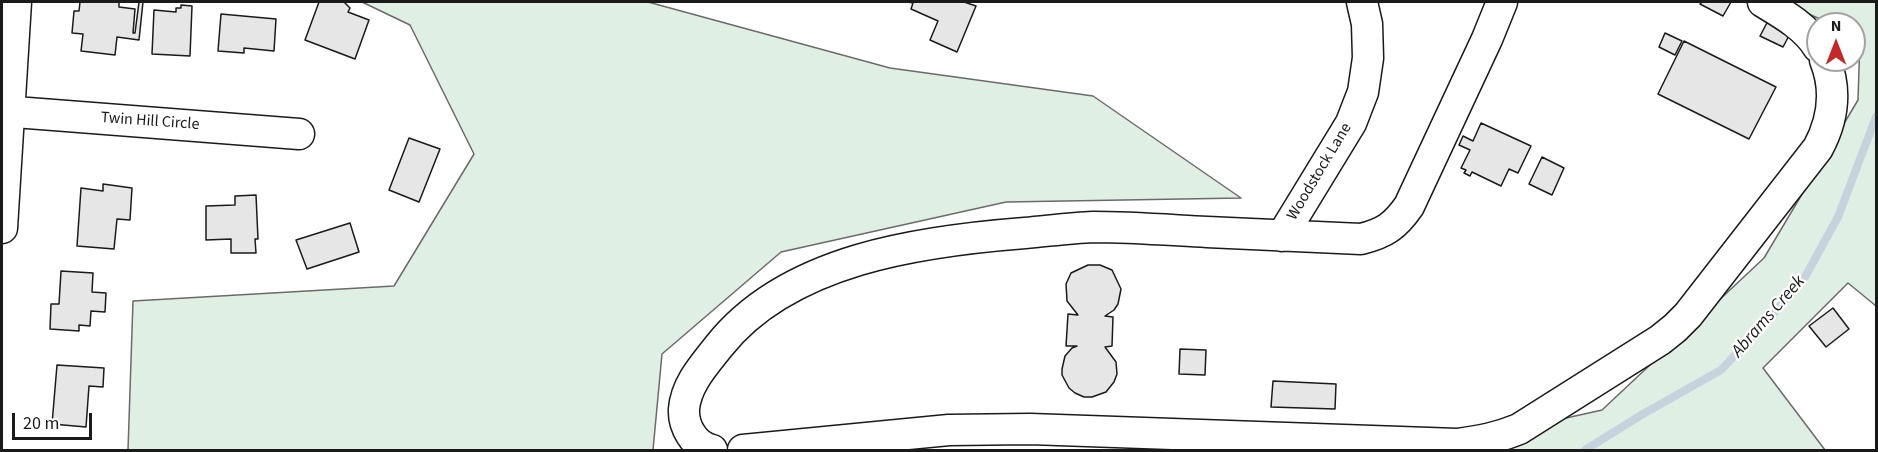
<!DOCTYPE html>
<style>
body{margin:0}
#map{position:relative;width:1878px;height:452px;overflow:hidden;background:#fff;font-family:"Source Sans 3",sans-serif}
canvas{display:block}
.frame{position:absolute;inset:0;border:3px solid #1a1a1a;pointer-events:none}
.north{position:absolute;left:1806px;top:12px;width:60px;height:60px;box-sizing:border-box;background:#fff;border:2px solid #a3a3a3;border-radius:50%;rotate:0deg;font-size:16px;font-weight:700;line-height:24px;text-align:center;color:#1a1a1a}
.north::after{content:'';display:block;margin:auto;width:21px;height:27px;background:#c62828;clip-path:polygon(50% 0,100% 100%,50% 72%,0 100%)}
.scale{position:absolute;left:12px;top:413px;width:80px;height:27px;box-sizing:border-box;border:3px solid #1a1a1a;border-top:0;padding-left:8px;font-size:18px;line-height:21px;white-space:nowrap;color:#1a1a1a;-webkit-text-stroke:4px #fff;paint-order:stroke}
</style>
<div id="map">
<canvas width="1878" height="452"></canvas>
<div class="frame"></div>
<div class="north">N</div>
<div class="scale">20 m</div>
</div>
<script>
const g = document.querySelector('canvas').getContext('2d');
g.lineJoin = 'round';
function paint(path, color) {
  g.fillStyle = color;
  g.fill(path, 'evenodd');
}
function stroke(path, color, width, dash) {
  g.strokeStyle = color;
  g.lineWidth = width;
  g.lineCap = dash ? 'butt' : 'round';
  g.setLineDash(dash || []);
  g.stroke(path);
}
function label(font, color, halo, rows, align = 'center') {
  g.font = font + ' "Source Sans 3",sans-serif';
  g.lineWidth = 4.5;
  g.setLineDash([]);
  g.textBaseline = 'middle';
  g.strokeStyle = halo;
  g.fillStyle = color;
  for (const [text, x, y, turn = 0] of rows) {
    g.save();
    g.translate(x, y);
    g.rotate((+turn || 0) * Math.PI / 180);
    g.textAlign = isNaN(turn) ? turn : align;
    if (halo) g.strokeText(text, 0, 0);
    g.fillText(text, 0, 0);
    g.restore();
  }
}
const green = new Path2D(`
 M 362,2 L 648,2 L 890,68 L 1093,96 L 1241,198 L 1006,202 L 781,252 L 662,354 L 653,450 L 128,450 L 133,301 L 394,286 L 474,154 L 410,25 Z
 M 1782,2 L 1876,2 L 1876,306 L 1848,283 L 1763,368 L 1825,450 L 1423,450 L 1602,410 L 1764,258 L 1858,100 L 1860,38 L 1854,35 L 1854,24 L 1831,24 Z`);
paint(green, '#e0efe3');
stroke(green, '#6a6a6a', 1.5);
stroke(new Path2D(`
 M 1585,450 L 1643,414 L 1721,370 L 1767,321 L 1805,277 L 1838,217 L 1876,117`), '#c6d2dc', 8);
const building = new Path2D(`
 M 80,2 L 119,2 L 119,7 L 135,9 L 133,33 L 135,33 L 139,2 L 143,2 L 139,40 L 117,37 L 115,55 L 81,51 L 83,34 L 72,33 L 74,11 L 79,11 Z
 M 319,2 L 344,2 L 350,8 L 348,12 L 369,20 L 355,59 L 305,40 Z
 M 908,2 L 964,2 L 976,6 L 957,52 L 930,40 L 938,21 L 911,9 L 913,3 Z
 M 1702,2 L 1731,2 L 1723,16 L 1700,4 Z
 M 181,5 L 192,6 L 190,56 L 152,54 L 154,10 L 176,12 L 176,8 L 181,8 Z
 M 221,14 L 276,19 L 274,51 L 244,48 L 244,53 L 218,51 Z
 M 1769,19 L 1792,30 L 1783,47 L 1760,36 Z
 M 1665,33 L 1682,41 L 1675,55 L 1659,47 Z
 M 1684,41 L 1776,87 L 1749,139 L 1658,94 Z
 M 1481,123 L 1531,146 L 1518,173 L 1509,169 L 1501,186 L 1472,172 L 1470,176 L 1464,173 L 1466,170 L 1461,168 L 1470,150 L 1459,145 L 1463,136 L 1473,141 Z
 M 409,138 L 440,149 L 419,202 L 389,190 Z
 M 1542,157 L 1564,168 L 1552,195 L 1529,184 Z
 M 103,184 L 132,188 L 130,220 L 117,219 L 114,249 L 77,246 L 81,188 L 103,191 Z
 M 256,195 L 258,239 L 255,239 L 256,253 L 231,253 L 231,239 L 206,240 L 206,206 L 235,205 L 235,196 Z
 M 350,223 L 359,252 L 307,269 L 296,240 Z
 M 1088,265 L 1100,265 L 1112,270 L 1121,289 L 1118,304 L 1114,310 L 1105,316 L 1113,317 L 1112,346 L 1105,347 L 1116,362 L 1117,374 L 1114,382 L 1106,392 L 1092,397 L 1084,397 L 1075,393 L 1069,388 L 1062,375 L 1062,369 L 1065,356 L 1072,348 L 1077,346 L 1066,346 L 1068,314 L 1078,315 L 1067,301 L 1066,284 L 1071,273 Z
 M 61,271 L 93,273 L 92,292 L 106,293 L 105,312 L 91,311 L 90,326 L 79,325 L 79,331 L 50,329 L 51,304 L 59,304 Z
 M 1833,308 L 1849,329 L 1826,347 L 1809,326 Z
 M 1180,349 L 1206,350 L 1205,375 L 1179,374 Z
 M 57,365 L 104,368 L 103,387 L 89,386 L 86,427 L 52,424 Z
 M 1273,381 L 1336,384 L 1335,409 L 1271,407 Z`);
paint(building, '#e6e6e6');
stroke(building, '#1a1a1a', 1.5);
const minor = new Path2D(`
 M 1763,2 C 1783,14 1806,27 1818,47
 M 2,111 L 299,134
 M 2,228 L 16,2
 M 1282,236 L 1351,123 L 1363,92 L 1368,58 L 1367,24 L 1362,2
 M 712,450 C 694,446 683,426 684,409 C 686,384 705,364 719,346 C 788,259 921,241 1025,233 C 1048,231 1071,228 1093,227 C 1131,227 1169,230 1207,232 C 1258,234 1310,237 1361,239 C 1385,233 1395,226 1409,206 L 1487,39 L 1502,2
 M 743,450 L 949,430 L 1030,429 L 1457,444 C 1480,441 1497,438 1519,429 L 1660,340 L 1675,328 L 1688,315 L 1818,148 C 1833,120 1837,90 1825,60`);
stroke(minor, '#1a1a1a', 33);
stroke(minor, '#fff', 30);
label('16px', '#1a1a1a', '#fff', [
 ["Twin Hill Circle",150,122,4],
 ["Woodstock Lane",1320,172,-59]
]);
label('italic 18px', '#1a1a1a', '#fff', [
 ["Abrams Creek",1769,317,-49]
]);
</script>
